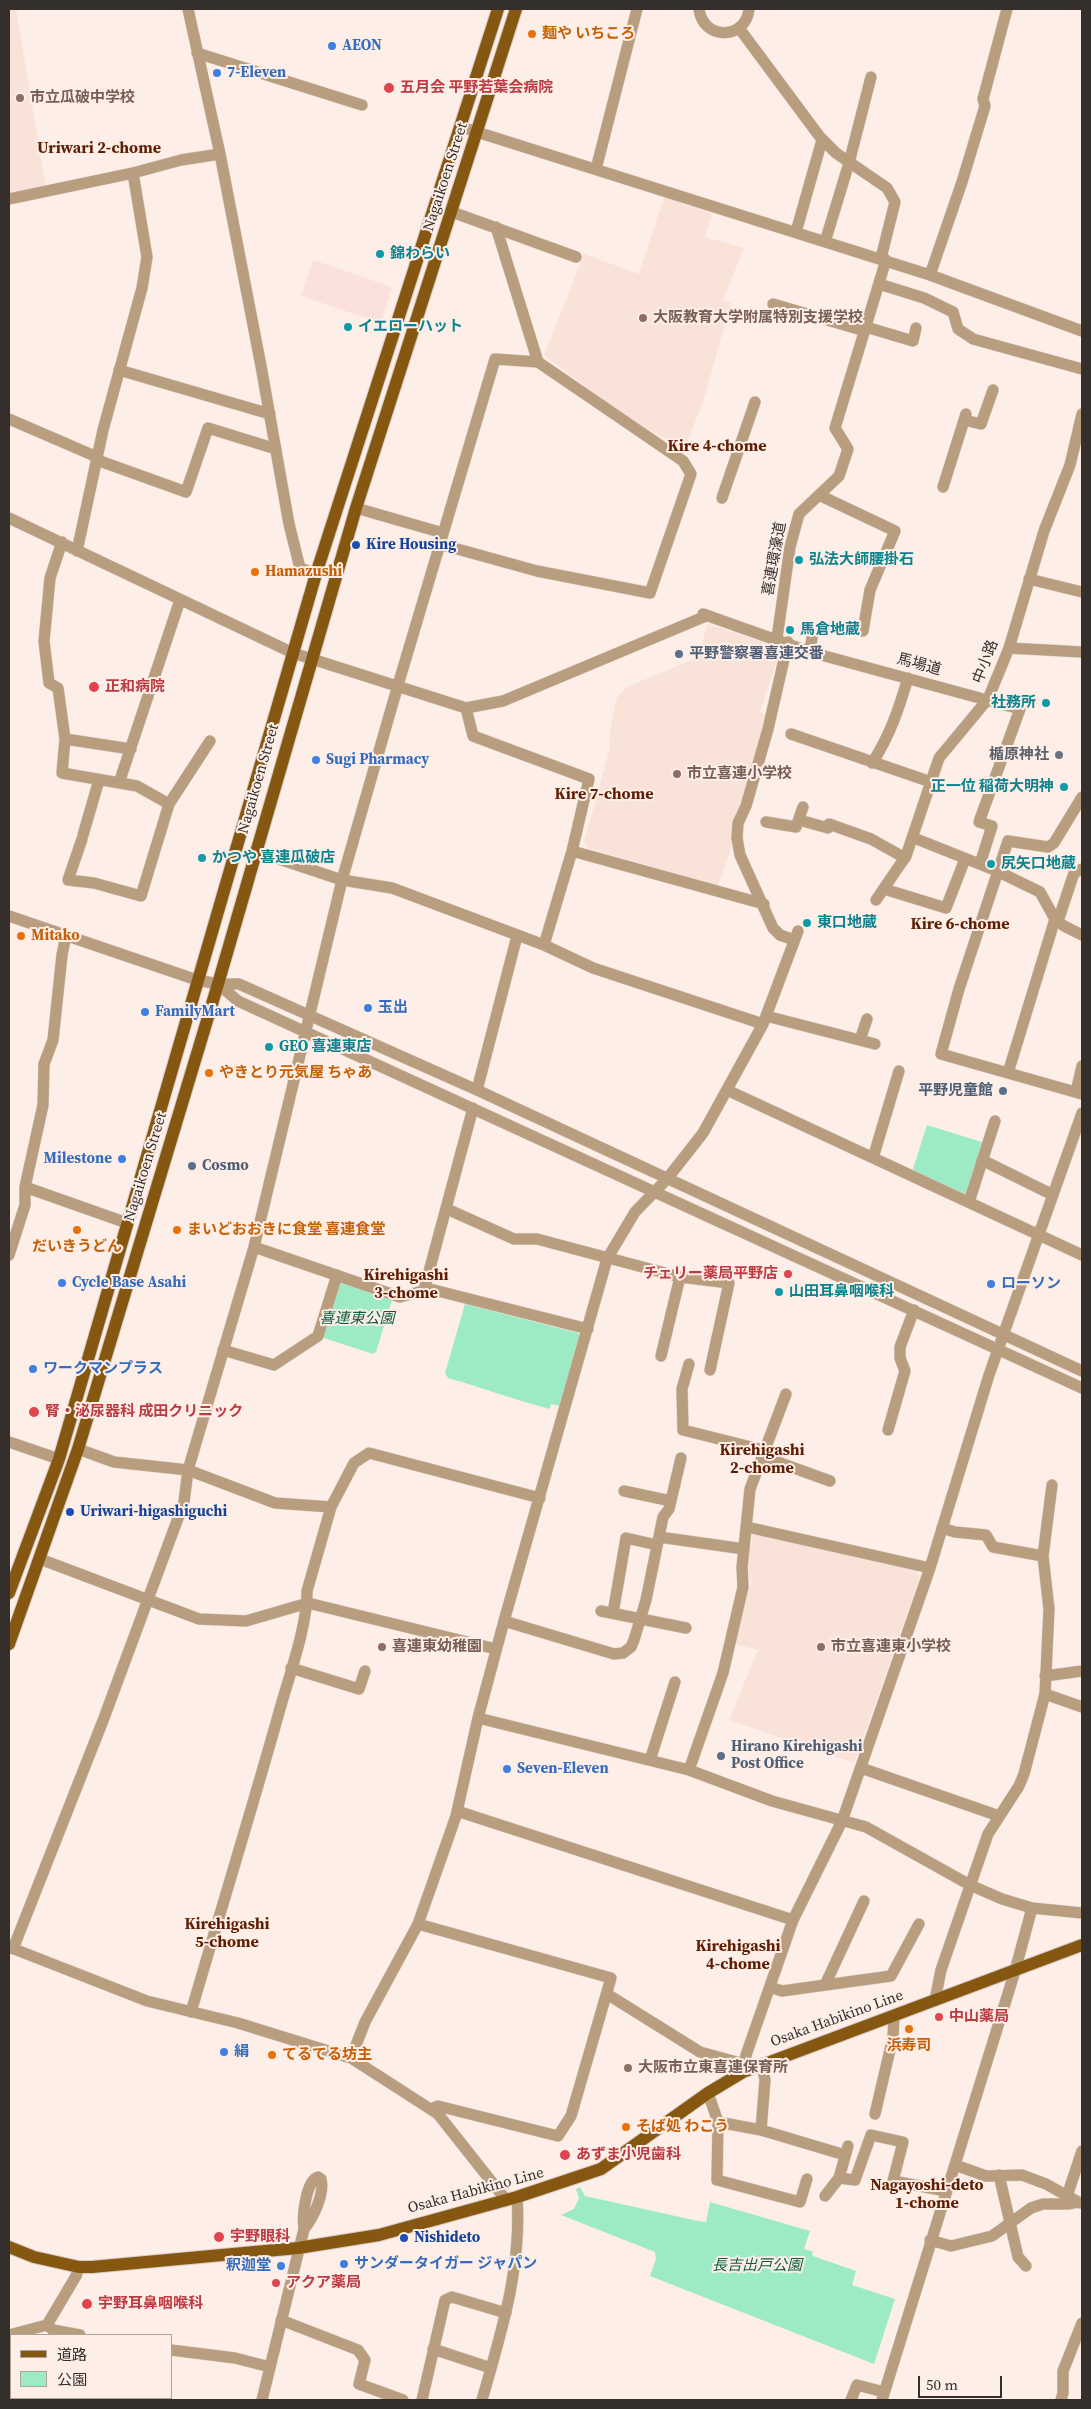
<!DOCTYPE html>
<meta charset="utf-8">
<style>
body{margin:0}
#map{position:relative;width:1091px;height:2409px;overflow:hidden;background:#fdeee7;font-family:"Source Serif 4","Noto Sans JP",serif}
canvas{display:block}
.frame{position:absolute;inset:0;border:10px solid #352f2c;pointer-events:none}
.legend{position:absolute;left:10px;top:2334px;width:162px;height:65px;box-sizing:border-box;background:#fdeee7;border:1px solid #ada29c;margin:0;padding:6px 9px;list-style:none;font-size:15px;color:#352f2c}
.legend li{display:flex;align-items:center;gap:10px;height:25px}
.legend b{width:25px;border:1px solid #ada29c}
.scale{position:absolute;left:918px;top:2376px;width:84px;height:22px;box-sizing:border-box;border:2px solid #352f2c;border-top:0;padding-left:6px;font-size:15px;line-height:18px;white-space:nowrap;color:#352f2c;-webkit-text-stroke:4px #fdeee7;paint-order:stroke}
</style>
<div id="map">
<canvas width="1091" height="2409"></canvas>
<div class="frame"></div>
<ul class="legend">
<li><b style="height:6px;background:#855711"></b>道路</li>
<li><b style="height:14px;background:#9debc5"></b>公園</li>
</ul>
<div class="scale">50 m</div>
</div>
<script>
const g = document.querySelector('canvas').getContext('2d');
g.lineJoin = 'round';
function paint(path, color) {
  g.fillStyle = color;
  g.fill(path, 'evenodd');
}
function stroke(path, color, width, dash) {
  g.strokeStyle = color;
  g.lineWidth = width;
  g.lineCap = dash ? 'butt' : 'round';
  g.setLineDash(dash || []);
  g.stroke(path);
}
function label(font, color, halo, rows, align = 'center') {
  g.font = font + ' "Source Serif 4","Noto Sans JP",serif';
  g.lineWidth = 4;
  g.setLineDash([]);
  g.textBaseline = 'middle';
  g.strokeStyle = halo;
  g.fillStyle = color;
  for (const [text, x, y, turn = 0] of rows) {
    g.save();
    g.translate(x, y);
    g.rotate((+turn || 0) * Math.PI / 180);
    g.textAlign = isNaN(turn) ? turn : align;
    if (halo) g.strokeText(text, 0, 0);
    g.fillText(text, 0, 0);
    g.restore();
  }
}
paint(new Path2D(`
 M 313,260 L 392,287 L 381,323 L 301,296 Z`), '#fbe1dc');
paint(new Path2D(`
 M 9,9 L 16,9 L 46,188 L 9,195 Z
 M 664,197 L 712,214 L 705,237 L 744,248 L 723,300 L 731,303 L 703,402 L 684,450 L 621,413 L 544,355 L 584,254 L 639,274 Z
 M 707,624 L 766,643 L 778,657 L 760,712 L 765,715 L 745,800 L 735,815 L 732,845 L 718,886 L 588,848 L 584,842 L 610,748 L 609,737 L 617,697 L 627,687 L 699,657 Z
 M 754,1532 L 916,1571 L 920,1577 L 854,1763 L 729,1720 L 758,1650 L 735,1644 L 751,1583 L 747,1562 Z`), '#f9e2d8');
paint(new Path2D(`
 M 927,1125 L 985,1143 L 967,1197 L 912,1172 Z
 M 341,1282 L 392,1300 L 376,1352 L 373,1354 L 321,1337 L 338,1284 Z
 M 465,1304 L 578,1333 L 580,1338 L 561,1406 L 551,1404 L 550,1409 C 515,1400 483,1388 448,1378 L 445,1373 Z
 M 580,2187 L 585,2196 L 698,2221 L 706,2222 L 710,2202 L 810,2231 L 804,2249 L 812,2251 L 813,2256 L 856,2271 L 852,2285 L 895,2299 L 874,2364 L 650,2276 L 656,2259 L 655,2252 L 561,2215 L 574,2209 L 579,2198 L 576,2189 Z`), '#9debc5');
const minor = new Path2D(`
 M 188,9 L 220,154 L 261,366 L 289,524 L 300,568 L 316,574
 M 699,9 C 703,41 746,40 749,9
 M 739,28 L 820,137 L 836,153 L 887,188 L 895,202 L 881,258
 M 197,53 L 362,105
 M 461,127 L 930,275 L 1082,331
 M 596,169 L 637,9
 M 9,199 L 133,173 L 181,160 L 220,154
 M 452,212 L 576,257
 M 496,227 L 538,362
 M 796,232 L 822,140
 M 825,242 L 849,163 L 871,77
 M 930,275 L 962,182 L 985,106 L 983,99 L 1007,9
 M 879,284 L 924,298 L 953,312 L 958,329 L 973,339 L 1082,369
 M 773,304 L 865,331
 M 866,327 L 913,341 L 916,328
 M 119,370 L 270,414
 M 9,419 L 97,457
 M 964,420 L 981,424 L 993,390
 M 97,460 L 186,492 L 208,428 L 276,449
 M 943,487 L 966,414
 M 722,498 L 755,402
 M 356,508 L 443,533
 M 9,518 L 293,653 L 466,708 L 503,701 L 706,616
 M 62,542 L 50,578 L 44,641 L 49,683 L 58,688 L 65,739 L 62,773 L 137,786 L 169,804
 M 77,551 L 103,430 L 142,288 L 147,257 L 133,173
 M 1029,579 L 1082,592
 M 703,614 L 810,652 L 1020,709 L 979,822 L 992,826 L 980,864
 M 777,638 L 790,547 L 799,514 L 839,476 L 848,449 L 835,428 L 886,260
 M 788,642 L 768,729 L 746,806 L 738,823 L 737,838 L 740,855 L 773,928 L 780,935 L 794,940
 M 1009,648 L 1082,652
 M 810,652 L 813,631 L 837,627 L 863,631 L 870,590 L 895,531 L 819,495
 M 466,708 L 473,736 L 589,779 L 572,851 L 544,945
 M 791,734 L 931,782
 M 65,739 L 131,749
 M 872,763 C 890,736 899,708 908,678
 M 119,783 L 180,600
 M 1082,797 L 1054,843 L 1048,847 L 1008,841 L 959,989 L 941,1054 L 1082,1094
 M 799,820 L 828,828
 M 766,822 L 796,827 L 803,807
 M 829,824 L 871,839 L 905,858
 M 83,835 L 99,780
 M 914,838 L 997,871 L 1040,892 L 1055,919 L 1064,926 L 1082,935
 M 82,839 L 68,880 L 94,883 L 141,896 L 169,804 L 210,741
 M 255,851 L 342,880 L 392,888 L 544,945 L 593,968 L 763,1024
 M 572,851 L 764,904
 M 884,889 L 946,908 L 965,859
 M 876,900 L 906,856 L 939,758 L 988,699 L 1009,648 L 1044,531 L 1070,465 L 1082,414
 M 9,916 L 197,980 L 218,984 L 239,984 L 477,1090 L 1082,1371
 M 1058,921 L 1074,873 L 1082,869
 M 218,984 L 238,1001 L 1082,1388
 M 766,1016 L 875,1044
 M 860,1040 L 867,1019
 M 1008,1073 L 1055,919
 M 477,1090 L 517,936
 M 727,1090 L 1082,1255
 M 1076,1092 L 1082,1066
 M 873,1158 L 899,1071
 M 982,1160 L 1053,1195
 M 25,1187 L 127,1223
 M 969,1202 L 995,1121
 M 447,1209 L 514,1239 L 537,1239 L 680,1277 L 729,1283 L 710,1370
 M 254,1247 L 400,1297 L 430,1289 L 588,1329
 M 9,1255 L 25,1205 L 25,1187 L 43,1105 L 44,1064 L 53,1040 L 62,955 L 66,935
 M 424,1290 L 473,1108
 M 223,1350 L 274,1365 L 318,1336 L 337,1275
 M 661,1356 L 680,1277
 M 689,1364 L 682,1389 L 683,1430 L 763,1450
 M 888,1430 L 905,1371 L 900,1358 L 900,1347 L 914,1310
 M 9,1442 L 59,1459
 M 78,1449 L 114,1462 L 188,1470 L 275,1503 L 331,1507
 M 761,1456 L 830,1481
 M 624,1491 L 671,1501
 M 747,1527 L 930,1568
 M 942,1528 L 955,1532 L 986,1535 L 993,1547 L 1043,1556
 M 659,1537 L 744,1549
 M 40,1559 L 199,1619 L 246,1621 L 308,1603 L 496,1649
 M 601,1611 L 686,1628
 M 613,1613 L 626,1538 L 657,1545
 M 504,1621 L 614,1654 L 623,1653 L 631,1647 L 634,1640 L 646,1600 L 663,1517 L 669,1509 L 681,1458
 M 291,1668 L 359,1689 L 365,1671
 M 1045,1676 L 1082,1671
 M 1045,1694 L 1082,1707
 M 478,1718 L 689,1770 L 772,1801 L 866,1827 L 970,1885 L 1002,1899 L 1032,1908 L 1082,1913
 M 650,1760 L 675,1682
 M 861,1768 L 999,1816
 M 689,1770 L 723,1673 L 743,1587 L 742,1567 L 750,1489 L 786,1394
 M 457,1811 L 793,1920
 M 418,1924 L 611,1978 L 571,2116 L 558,2136 L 438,2106 L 431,2109
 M 9,1947 L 147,2001 L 238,2023 L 351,2058 L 438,2114 L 506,2200
 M 13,1949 L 104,1718 L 184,1502 L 188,1470 L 254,1247 L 342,880 L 398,685 L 495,359 L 538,362 L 683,461 L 691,474 L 650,593 L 537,571 L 439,544
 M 825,1985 L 864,1901
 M 770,1987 L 782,1991 L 891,1976 L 919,1924
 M 607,1994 L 700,2052 L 744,2064
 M 935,2000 L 941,1970 L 988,1834 L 1019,1786 L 1024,1774 L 1045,1694 L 1049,1609 L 1043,1556 L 1052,1485
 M 191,2012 C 220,1913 250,1815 278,1716 C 287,1682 308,1625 307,1591 L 331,1507 L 354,1463 L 369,1453 L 540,1498
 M 351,2058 L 365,2022 L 418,1924 L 456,1816 L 478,1718 L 504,1621 L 607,1259 L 635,1212 L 667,1179 L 703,1133 L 763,1024 L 798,931
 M 743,2072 L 746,2055 L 793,1920 L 842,1821 L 930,1568 L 989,1375 L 1082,1113
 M 708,2093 L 718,2122 L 717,2180 L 800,2202 L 807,2179
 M 875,2114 L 893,2037 L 894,2016
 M 718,2122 L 761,2130 L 845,2155
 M 761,2130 L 765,2080 L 762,2065
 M 955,2165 L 986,2176 L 1022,2175 L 1046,2184 L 1080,2203
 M 999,2175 L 1018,2257 L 1026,2266
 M 839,2178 L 855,2180 L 871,2135 L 903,2142 L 893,2181 L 946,2191
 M 825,2196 L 839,2178 L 848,2146
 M 1067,2196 L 1082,2151
 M 930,2240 L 951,2246 L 992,2236 L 1031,2208 L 1043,2204 L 1068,2204 L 1078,2202
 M 281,2320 L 358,2350 L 365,2360 L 359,2384 L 403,2400
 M 47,2325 L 53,2330 L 80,2335
 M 9,2335 L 47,2325 L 76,2276 L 79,2267
 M 433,2349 L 491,2368
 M 171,2350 L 235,2358 L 270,2367
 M 262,2400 L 304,2229 C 302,2217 306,2180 318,2177 L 321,2179 C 325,2194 313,2218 304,2229
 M 422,2400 L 445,2300 L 452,2297 L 506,2313
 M 482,2400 C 501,2333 522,2268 517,2197
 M 851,2400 L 857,2385 L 884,2392
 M 882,2400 L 1015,1971 L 1032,1908
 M 1061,2400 L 1063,2393 L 1063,2371 L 1082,2323`);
const major = new Path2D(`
 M 9,1593 L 59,1459 L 316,574 L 498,9
 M 9,1644 L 78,1449 L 218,984 L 356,508 L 516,9
 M 9,2247 L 34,2257 L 79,2267 L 92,2267 L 298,2248 L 379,2235 L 517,2197 L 601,2169 L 708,2093 L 743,2072 L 1082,1945`);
stroke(minor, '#d9ccc5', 12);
stroke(major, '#d9ccc5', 14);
stroke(minor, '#b89e7f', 11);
stroke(major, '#855711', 12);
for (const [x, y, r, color] of [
 [532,34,5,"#e8710a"],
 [332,46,5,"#3f7fe0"],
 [217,73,5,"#3f7fe0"],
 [389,88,6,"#e0444e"],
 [20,98,5,"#8d6e63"],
 [380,254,5,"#0f9aa8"],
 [643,318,5,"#8d6e63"],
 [348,327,5,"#0f9aa8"],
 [356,545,5,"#1a4fb4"],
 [799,560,5,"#0f9aa8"],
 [255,572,5,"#e8710a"],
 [790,630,5,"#0f9aa8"],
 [679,654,5,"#5c6f8a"],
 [94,687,6,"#e0444e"],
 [1046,703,5,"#0f9aa8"],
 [1059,755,5,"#6b7280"],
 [316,760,5,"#3f7fe0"],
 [677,774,5,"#8d6e63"],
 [1064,787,5,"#0f9aa8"],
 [202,858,5,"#0f9aa8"],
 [991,864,5,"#0f9aa8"],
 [807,923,5,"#0f9aa8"],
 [21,936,5,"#e8710a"],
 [368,1008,5,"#3f7fe0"],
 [145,1012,5,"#3f7fe0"],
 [269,1047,5,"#0f9aa8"],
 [209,1073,5,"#e8710a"],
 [1003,1091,5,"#5c6f8a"],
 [122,1159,5,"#3f7fe0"],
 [192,1166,5,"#5c6f8a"],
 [77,1230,5,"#e8710a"],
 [177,1230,5,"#e8710a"],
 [788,1274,5,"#e0444e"],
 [62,1283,5,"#3f7fe0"],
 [991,1284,5,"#3f7fe0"],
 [779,1292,5,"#0f9aa8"],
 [33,1369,5,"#3f7fe0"],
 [34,1412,6,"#e0444e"],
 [70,1512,5,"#1a4fb4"],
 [382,1647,5,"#8d6e63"],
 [821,1647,5,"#8d6e63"],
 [721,1756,5,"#5c6f8a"],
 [507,1769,5,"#3f7fe0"],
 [939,2017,5,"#e0444e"],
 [909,2029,5,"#e8710a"],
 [224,2052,5,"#3f7fe0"],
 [272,2055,5,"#e8710a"],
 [628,2068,5,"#8d6e63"],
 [626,2127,5,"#e8710a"],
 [565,2155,6,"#e0444e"],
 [219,2237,6,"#e0444e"],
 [404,2238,5,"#1a4fb4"],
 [344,2264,5,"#3f7fe0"],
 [281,2266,5,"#3f7fe0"],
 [276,2283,5,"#e0444e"],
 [87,2304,6,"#e0444e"]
]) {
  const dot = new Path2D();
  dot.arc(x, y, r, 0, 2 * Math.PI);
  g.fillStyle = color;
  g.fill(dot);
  stroke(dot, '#fdeee7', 2);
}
label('bold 15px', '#c56008', '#fdeee7', [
 ["麺や いちころ",542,34],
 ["Hamazushi",265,572],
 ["Mitako",31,936],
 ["やきとり元気屋 ちゃあ",219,1073],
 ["まいどおおきに食堂 喜連食堂",187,1230],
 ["だいきうどん",77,1247,"center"],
 ["浜寿司",909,2046,"center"],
 ["てるてる坊主",282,2055],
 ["そば処 わこう",636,2127]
], 'left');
label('bold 15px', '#366cbe', '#fdeee7', [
 ["AEON",342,46],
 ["7-Eleven",227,73],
 ["Sugi Pharmacy",326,760],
 ["玉出",378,1008],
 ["FamilyMart",155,1012],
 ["Milestone",112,1159,"right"],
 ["Cycle Base Asahi",72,1283],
 ["ローソン",1001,1284],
 ["ワークマンプラス",43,1369],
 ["Seven-Eleven",517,1769],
 ["絹",234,2052],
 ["サンダータイガー ジャパン",354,2264],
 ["釈迦堂",271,2266,"right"]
], 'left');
label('bold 15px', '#be3a42', '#fdeee7', [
 ["五月会 平野若葉会病院",400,88],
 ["正和病院",105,687],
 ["チェリー薬局平野店",778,1274,"right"],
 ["腎・泌尿器科 成田クリニック",45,1412],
 ["中山薬局",949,2017],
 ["あずま小児歯科",576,2155],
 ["宇野眼科",230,2237],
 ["アクア薬局",286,2283],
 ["宇野耳鼻咽喉科",98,2304]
], 'left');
label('bold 15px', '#785e54', '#fdeee7', [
 ["市立瓜破中学校",30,98],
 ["大阪教育大学附属特別支援学校",653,318],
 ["市立喜連小学校",687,774],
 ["喜連東幼稚園",392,1647],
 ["市立喜連東小学校",831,1647],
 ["大阪市立東喜連保育所",638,2068]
], 'left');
label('15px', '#352f2c', '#fdeee7', [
 ["Nagaikoen Street",446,177,-72],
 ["喜連環濠道",775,559,-80],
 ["中小路",986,662,-69],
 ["馬場道",919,665,15],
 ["Nagaikoen Street",259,779,-74],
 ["Nagaikoen Street",146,1167,-73],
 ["Osaka Habikino Line",837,2019,-20],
 ["Osaka Habikino Line",476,2191,-15]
]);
label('bold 15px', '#0d838f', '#fdeee7', [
 ["錦わらい",390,254],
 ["イエローハット",358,327],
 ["弘法大師腰掛石",809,560],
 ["馬倉地蔵",800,630],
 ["社務所",1036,703,"right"],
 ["正一位 稲荷大明神",1054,787,"right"],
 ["かつや 喜連瓜破店",212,858],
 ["尻矢口地蔵",1001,864],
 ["東口地蔵",817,923],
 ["GEO 喜連東店",279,1047],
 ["山田耳鼻咽喉科",789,1292]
], 'left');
label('bold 15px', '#164399', '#fdeee7', [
 ["Kire Housing",366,545],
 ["Uriwari-higashiguchi",80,1512],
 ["Nishideto",414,2238]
], 'left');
label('bold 15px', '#4e5e75', '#fdeee7', [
 ["平野警察署喜連交番",689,654],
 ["平野児童館",993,1091,"right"],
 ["Cosmo",202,1166],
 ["Hirano Kirehigashi",731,1747],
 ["Post Office",731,1764]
], 'left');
label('bold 15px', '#5b616d', '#fdeee7', [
 ["楯原神社",1049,755]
], 'right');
label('italic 15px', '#0d5e41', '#fdeee7', [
 ["喜連東公園",357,1319],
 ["長吉出戸公園",757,2266]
]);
label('bold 16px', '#5e1e03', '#fdeee7', [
 ["Uriwari 2-chome",99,149],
 ["Kire 4-chome",717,447],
 ["Kire 7-chome",604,795],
 ["Kire 6-chome",960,925],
 ["Kirehigashi",406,1276],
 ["3-chome",406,1294],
 ["Kirehigashi",762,1451],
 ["2-chome",762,1469],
 ["Kirehigashi",227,1925],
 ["5-chome",227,1943],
 ["Kirehigashi",738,1947],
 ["4-chome",738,1965],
 ["Nagayoshi-deto",927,2186],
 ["1-chome",927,2204]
]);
</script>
